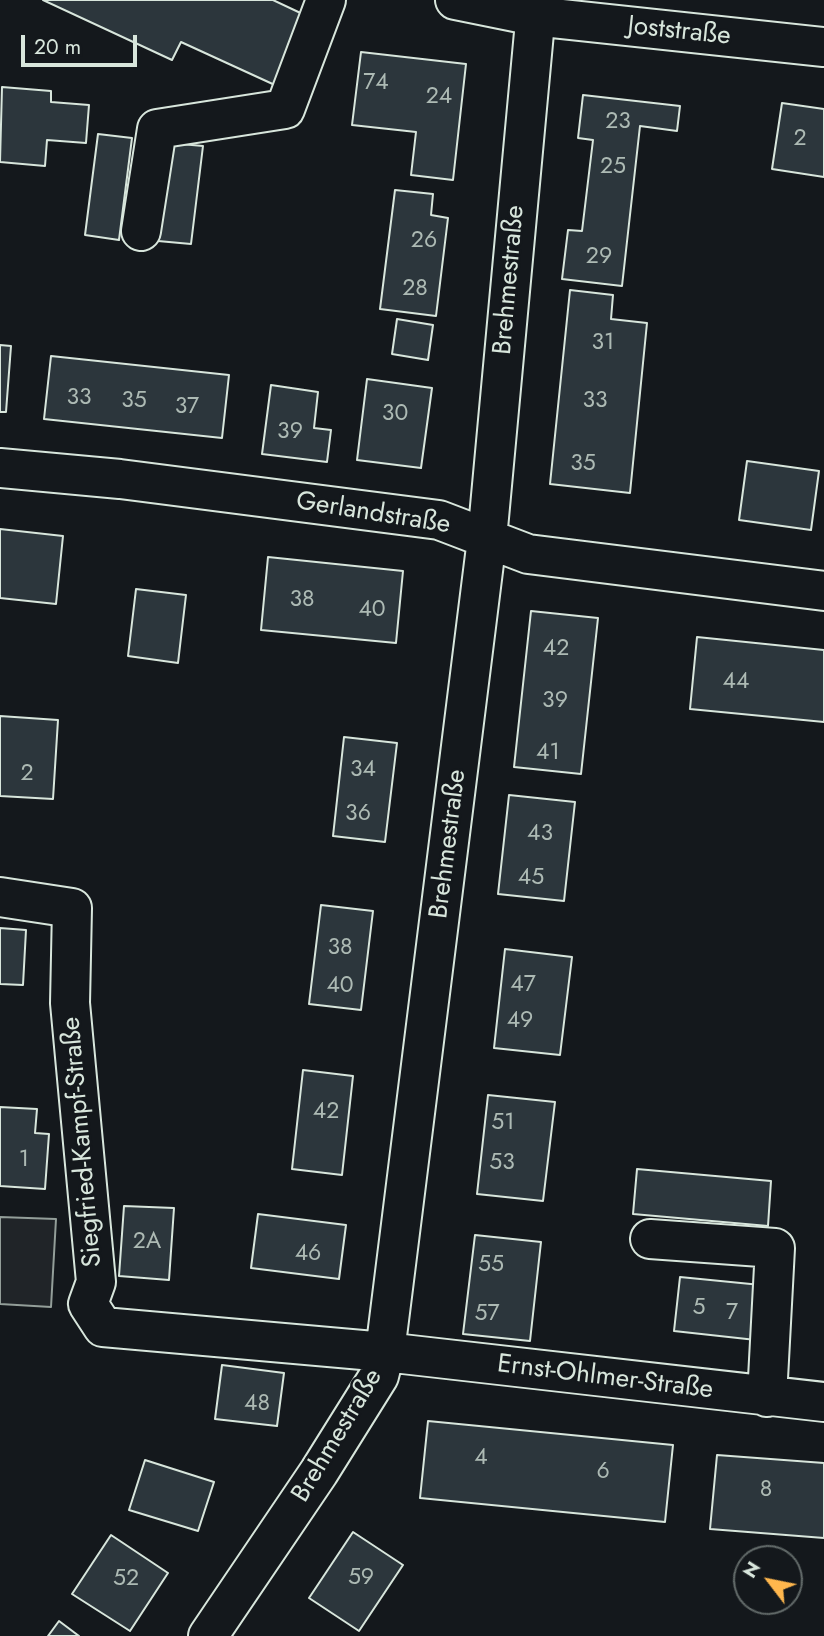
<!DOCTYPE html>
<meta charset="utf-8">
<style>
body{margin:0}
#map{position:relative;width:824px;height:1636px;overflow:hidden;background:#14181c;font-family:Jost,sans-serif}
canvas{display:block}
.north{position:absolute;left:733px;top:1545px;width:70px;height:70px;box-sizing:border-box;background:#14181c;border:2px solid #626a69;border-radius:50%;rotate:302deg;font-size:19px;font-weight:700;line-height:28px;text-align:center;color:#d8e6dc}
.north::after{content:'';display:block;margin:auto;width:24px;height:32px;background:#ffb74d;clip-path:polygon(50% 0,100% 100%,50% 72%,0 100%)}
.scale{position:absolute;left:21px;top:35px;width:116px;height:32px;box-sizing:border-box;border:4px solid #d8e6dc;border-top:0;padding-left:9px;font-size:21px;line-height:24px;white-space:nowrap;color:#d8e6dc;-webkit-text-stroke:5px #14181c;paint-order:stroke}
</style>
<div id="map">
<canvas width="824" height="1636"></canvas>
<div class="north">N</div>
<div class="scale">20 m</div>
</div>
<script>
const g = document.querySelector('canvas').getContext('2d');
g.lineJoin = 'round';
function paint(path, color) {
  g.fillStyle = color;
  g.fill(path, 'evenodd');
}
function stroke(path, color, width, dash) {
  g.strokeStyle = color;
  g.lineWidth = width;
  g.lineCap = dash ? 'butt' : 'round';
  g.setLineDash(dash || []);
  g.stroke(path);
}
function label(font, color, halo, rows, align = 'center') {
  g.font = font + ' Jost,sans-serif';
  g.lineWidth = 5;
  g.setLineDash([]);
  g.textBaseline = 'middle';
  g.strokeStyle = halo;
  g.fillStyle = color;
  for (const [text, x, y, turn = 0] of rows) {
    g.save();
    g.translate(x, y);
    g.rotate((+turn || 0) * Math.PI / 180);
    g.textAlign = isNaN(turn) ? turn : align;
    if (halo) g.strokeText(text, 0, 0);
    g.fillText(text, 0, 0);
    g.restore();
  }
}
const green = new Path2D(`
 M 0,1217 L 56,1219 L 51,1307 L 0,1304 Z`);
paint(green, '#202428');
stroke(green, '#939e99', 2);
const building = new Path2D(`
 M 43,0 L 273,0 L 309,17 L 277,86 L 181,42 L 172,60 Z
 M 361,52 L 466,64 L 453,180 L 411,175 L 416,132 L 352,125 Z
 M 2,87 L 51,91 L 51,102 L 89,105 L 86,143 L 47,140 L 45,166 L 0,162 Z
 M 583,95 L 680,106 L 677,131 L 640,126 L 622,286 L 562,279 L 568,230 L 582,231 L 593,140 L 578,138 Z
 M 782,103 L 824,109 L 824,177 L 772,169 Z
 M 98,134 L 132,138 L 119,240 L 85,235 Z
 M 170,143 L 203,146 L 191,244 L 158,241 Z
 M 395,190 L 433,194 L 431,215 L 448,218 L 436,316 L 380,309 Z
 M 570,290 L 613,295 L 611,319 L 647,323 L 630,493 L 550,484 Z
 M 397,319 L 433,325 L 428,360 L 392,354 Z
 M 0,345 L 11,346 L 6,412 L 0,412 Z
 M 51,356 L 229,375 L 222,438 L 44,419 Z
 M 367,379 L 432,388 L 421,468 L 357,460 Z
 M 271,385 L 318,392 L 314,428 L 331,430 L 327,462 L 262,454 Z
 M 747,461 L 819,471 L 811,530 L 739,520 Z
 M 0,529 L 63,536 L 56,604 L 0,598 Z
 M 268,557 L 403,571 L 396,643 L 261,630 Z
 M 136,589 L 186,595 L 178,663 L 128,656 Z
 M 531,611 L 598,618 L 581,774 L 514,767 Z
 M 697,637 L 824,650 L 824,722 L 690,709 Z
 M 0,716 L 58,720 L 53,799 L 0,796 Z
 M 344,737 L 397,743 L 385,842 L 333,836 Z
 M 509,795 L 575,802 L 564,901 L 498,894 Z
 M 321,905 L 373,911 L 361,1010 L 309,1004 Z
 M 0,928 L 26,930 L 23,985 L 0,984 Z
 M 505,949 L 572,957 L 560,1055 L 494,1048 Z
 M 303,1070 L 353,1076 L 342,1175 L 292,1169 Z
 M 488,1095 L 555,1102 L 543,1201 L 477,1194 Z
 M 0,1107 L 37,1109 L 35,1133 L 49,1134 L 45,1189 L 0,1186 Z
 M 637,1169 L 771,1181 L 768,1226 L 633,1214 Z
 M 124,1206 L 174,1208 L 169,1280 L 119,1276 Z
 M 258,1214 L 346,1225 L 339,1279 L 251,1268 Z
 M 475,1235 L 541,1242 L 530,1341 L 463,1334 Z
 M 680,1277 L 771,1286 L 765,1341 L 674,1331 Z
 M 222,1365 L 284,1373 L 277,1426 L 215,1419 Z
 M 428,1421 L 673,1445 L 665,1522 L 420,1498 Z
 M 717,1455 L 824,1463 L 824,1538 L 710,1529 Z
 M 145,1460 L 214,1482 L 198,1531 L 129,1510 Z
 M 353,1532 L 403,1565 L 359,1631 L 309,1598 Z
 M 111,1535 L 168,1573 L 130,1631 L 72,1594 Z
 M 59,1621 L 79,1636 L 48,1636 Z`);
paint(building, '#2c363c');
stroke(building, '#d8e6dc', 2);
const minor = new Path2D(`
 M 455,0 L 534,16 L 824,47
 M 141,231 L 157,129 L 285,109 L 326,0
 M 0,468 L 120,479 L 439,520 L 528,554 L 824,591
 M 0,897 L 72,908 L 70,1003 L 96,1282 L 88,1304 L 103,1327 L 385,1352 L 824,1402
 M 650,1239 L 775,1248 L 767,1397
 M 208,1636 L 319,1472 L 379,1376 L 385,1352 L 487,539 L 537,0`);
stroke(minor, '#d8e6dc', 42);
stroke(minor, '#14181c', 38);
label('23px', '#adbab4', null, [
 ["74",376,83],
 ["24",439,97],
 ["23",618,122],
 ["2",800,139],
 ["25",613,167],
 ["26",424,241],
 ["29",599,257],
 ["28",415,289],
 ["31",603,343],
 ["33",79,398],
 ["35",134,401],
 ["33",595,401],
 ["37",187,407],
 ["30",395,414],
 ["39",290,432],
 ["35",583,464],
 ["38",302,600],
 ["40",372,610],
 ["42",556,649],
 ["44",736,682],
 ["39",555,701],
 ["41",548,753],
 ["34",363,770],
 ["2",27,774],
 ["36",358,814],
 ["43",540,834],
 ["45",531,878],
 ["38",340,948],
 ["47",523,985],
 ["40",340,986],
 ["49",520,1021],
 ["42",326,1112],
 ["51",503,1123],
 ["1",24,1160],
 ["53",502,1163],
 ["2A",147,1242],
 ["46",308,1254],
 ["55",491,1265],
 ["5",699,1308],
 ["7",732,1313],
 ["57",487,1314],
 ["48",257,1404],
 ["4",481,1458],
 ["6",603,1472],
 ["8",766,1490],
 ["59",361,1578],
 ["52",126,1579]
]);
label('26px', '#d8e6dc', '#14181c', [
 ["Joststraße",679,32,6],
 ["Brehmestraße",510,280,-85],
 ["Gerlandstraße",373,514,9],
 ["Brehmestraße",449,844,-83],
 ["Siegfried-Kampf-Straße",83,1142,-95],
 ["Ernst-Ohlmer-Straße",605,1378,7],
 ["Brehmestraße",338,1436,-59]
]);
</script>
